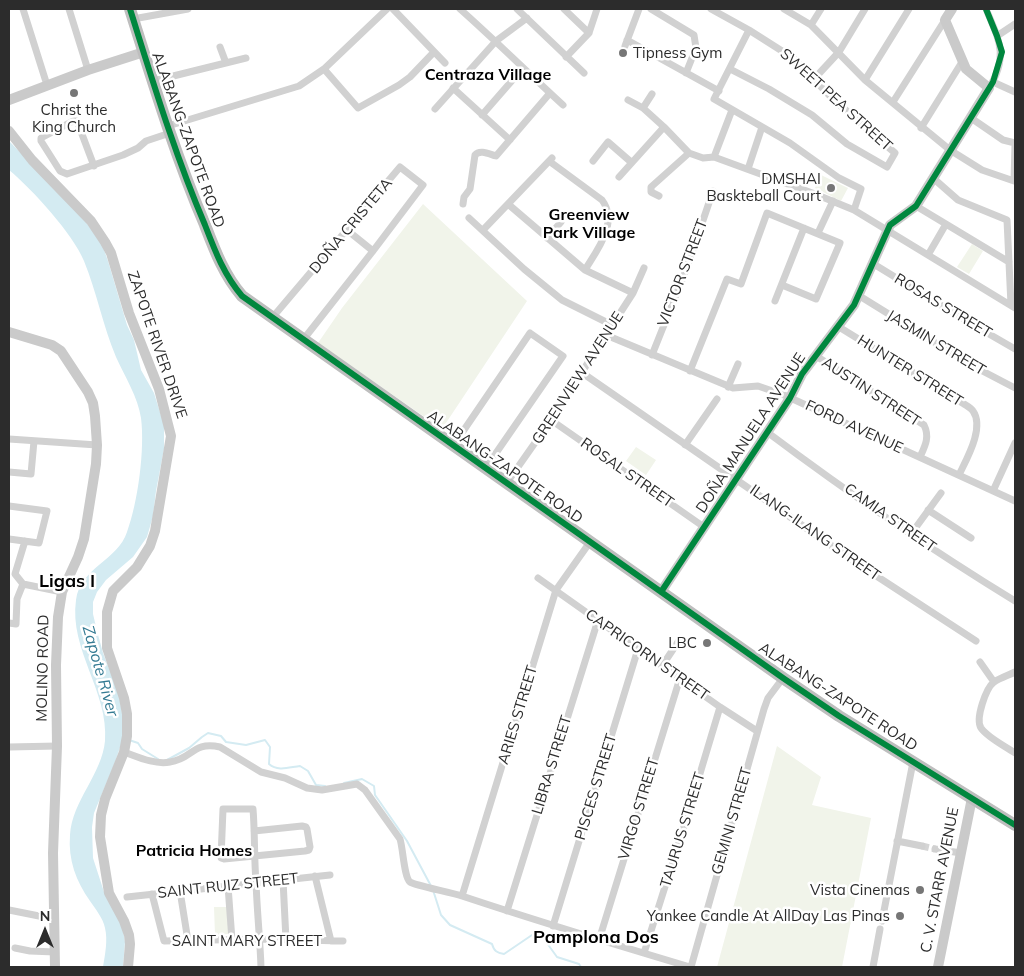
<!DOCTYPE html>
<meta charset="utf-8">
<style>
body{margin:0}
#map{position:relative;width:1024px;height:976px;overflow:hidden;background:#fff;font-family:Mulish,sans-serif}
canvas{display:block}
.frame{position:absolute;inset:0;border:10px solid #2c2c2c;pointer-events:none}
.north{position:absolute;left:20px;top:906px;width:50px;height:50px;-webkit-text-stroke:4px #fff;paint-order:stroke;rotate:0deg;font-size:14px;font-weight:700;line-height:20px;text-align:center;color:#2c2c2c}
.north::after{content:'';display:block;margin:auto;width:18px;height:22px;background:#2c2c2c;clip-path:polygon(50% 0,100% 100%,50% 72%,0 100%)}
</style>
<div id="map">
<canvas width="1024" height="976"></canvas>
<div class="frame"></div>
<div class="north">N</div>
</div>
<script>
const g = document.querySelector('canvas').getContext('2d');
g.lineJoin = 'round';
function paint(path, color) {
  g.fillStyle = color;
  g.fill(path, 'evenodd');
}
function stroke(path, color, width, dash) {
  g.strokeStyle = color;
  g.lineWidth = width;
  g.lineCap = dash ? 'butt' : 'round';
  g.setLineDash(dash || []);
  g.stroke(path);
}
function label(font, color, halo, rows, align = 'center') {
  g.font = font + ' Mulish,sans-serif';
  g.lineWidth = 5;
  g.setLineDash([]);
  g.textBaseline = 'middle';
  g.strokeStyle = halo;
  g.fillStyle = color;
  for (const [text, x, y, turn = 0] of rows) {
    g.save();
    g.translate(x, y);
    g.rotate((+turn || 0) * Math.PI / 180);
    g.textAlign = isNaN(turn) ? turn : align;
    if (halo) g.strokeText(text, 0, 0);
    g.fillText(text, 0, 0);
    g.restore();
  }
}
paint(new Path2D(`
 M 821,175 L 848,188 L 841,201 L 815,188 Z
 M 423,204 L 527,301 L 442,429 L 318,343 L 342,308 Z
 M 972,244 L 983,251 L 969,274 L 957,267 Z
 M 636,447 L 656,460 L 646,475 L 626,461 Z
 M 777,746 L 821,777 L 812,805 L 871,818 L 842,967 L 717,967 Z
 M 214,907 L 228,907 L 229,934 L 215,935 Z`), '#f1f4ea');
paint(new Path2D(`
 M 9,141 L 77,210 L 102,244 L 108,261 L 127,325 L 134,340 L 141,370 L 154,393 L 164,425 L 164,449 L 156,491 L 153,516 L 147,537 L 133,557 L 106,580 L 97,592 L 93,602 L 93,614 L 97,631 L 103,653 L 119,694 L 125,733 L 114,765 L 94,813 L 92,827 L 93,858 L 104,892 L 122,924 L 125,942 L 123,967 L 103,967 C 105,955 108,940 105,928 C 103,918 96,910 90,901 C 76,881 68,860 70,835 C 72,801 102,774 105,741 C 109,692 69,650 76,600 C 80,568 118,560 127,532 C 138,502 145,449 141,418 C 138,397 125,377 116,357 C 103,326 97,293 84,261 C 73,234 32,189 9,170 Z`), '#d4ebf2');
stroke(new Path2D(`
 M 129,740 L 138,743 L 142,749 L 158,759
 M 167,760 L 189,748 L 202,737 L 208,733 L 221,736 L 226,742 L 246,745 L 265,740 L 270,747 L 269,764 C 278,772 290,767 300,766 L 308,771 L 316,785 L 325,786
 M 344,783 L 362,779 L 374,786 L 375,795 L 407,841 L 431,886
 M 433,890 L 441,915 L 450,925 L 492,944 C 494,951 497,953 504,954 L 532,935 L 544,939 L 557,957 L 579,964 L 581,967`), '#d4ebf2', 2);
stroke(new Path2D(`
 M 922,846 L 935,849`), '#d5d5d5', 7, [7, 3.5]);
stroke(new Path2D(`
 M 23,9 L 47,85
 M 69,9 L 88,70
 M 393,9 L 445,63
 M 460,9 C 495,40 528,73 563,105
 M 517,9 L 584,73
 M 564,9 L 589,33
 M 651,9 L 694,35 L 696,48 L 686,73
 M 711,9 L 749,30 L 793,58 L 833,99 L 895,153 L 887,167 L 847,144 L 812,115 L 769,89 L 730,69
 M 784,9 L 811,25 L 865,80 L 950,150 L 982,170 L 1014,181 L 1015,144
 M 986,9 C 999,40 1009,56 989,88
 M 133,19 L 188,9
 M 811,25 L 821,9
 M 749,30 L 714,99 L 790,143 L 839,178 L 861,189 L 854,210
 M 997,36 L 1015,24
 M 627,40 L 719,91
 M 625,46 L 639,9
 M 220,47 L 226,63
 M 566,57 L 589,33 L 597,9
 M 324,69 L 358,108 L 399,85 L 410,77 L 434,52
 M 814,79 L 839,52 L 865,9
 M 865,80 L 909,9
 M 153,81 L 246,58
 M 993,82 L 1015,92
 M 453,88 L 510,140
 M 628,100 L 643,108 L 664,127 L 689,153 L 703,158 L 714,157 L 815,194 L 854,210 L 1015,308
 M 893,102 L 945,20
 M 643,108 L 652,94
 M 435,109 L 496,41 L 527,18
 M 482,115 L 523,68
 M 971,118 L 1003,140 L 1015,143
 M 168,126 L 299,86 L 324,69 L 387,9
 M 921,128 L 962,62
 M 714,157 L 732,110
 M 549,161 L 602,200 C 619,223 597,250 585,270
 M 593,161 L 608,142 L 631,162
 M 94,166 L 77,121 L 73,121 L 41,138 L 41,141 L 60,171 L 67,174 L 123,155 L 138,148 L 146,141 L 170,133
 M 748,169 L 762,127
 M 619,177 L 664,127
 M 933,178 L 958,200 L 1007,220 L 1011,305
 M 659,196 L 651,192 L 651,187 L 689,153
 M 463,204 L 464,197 L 470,189 L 475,155 C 480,149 489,154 496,156 L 550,93
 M 508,204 L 585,270 L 633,293
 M 916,206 L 1009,262
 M 469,218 L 524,269 L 562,300 L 612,325
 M 347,230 L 373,251
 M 483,230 L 552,158
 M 818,233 L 833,201
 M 547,238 L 561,222
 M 928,255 L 946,224
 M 872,263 L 970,323 L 1015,349
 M 858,295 L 971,365 L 1015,388
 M 775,301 L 804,228
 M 272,318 L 400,167 L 423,185 L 373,251 L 303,340
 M 839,327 L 964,404 C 967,406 971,408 973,411 C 985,428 966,460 959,475
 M 606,335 L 733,388 L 758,386 L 784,395 L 1015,501
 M 652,355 L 686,270 L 713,191
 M 816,356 L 924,425 C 930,437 925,446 920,457
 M 690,371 L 727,279 L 741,284 L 767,213 L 840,243 L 816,299 L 782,285
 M 581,372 L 855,562 L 976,641
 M 728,387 L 738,364
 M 551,420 L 704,527
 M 767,432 C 847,492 930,549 1015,601
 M 9,439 L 97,445
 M 685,445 L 717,399
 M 453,446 L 530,333 L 563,356 L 485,469
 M 9,472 L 31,474 L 34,441
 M 506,484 L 551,420 L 633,293 L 644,268
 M 993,491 L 1015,443
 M 9,506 L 47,511 L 39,543 L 9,539
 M 928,510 L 971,538
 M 911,534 L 941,493
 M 25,541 L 15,574 L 23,584 L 62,592
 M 538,578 L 720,707 L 757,731
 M 9,623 L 16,624 L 17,599 L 23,584
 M 980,662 L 994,682
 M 662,666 L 680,639
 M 1015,672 C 1009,675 1000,678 994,682 C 986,688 975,719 981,728 C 988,738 1005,746 1015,753
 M 9,747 L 57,746
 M 124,752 C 138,757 155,765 170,762 C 193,759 192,741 220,747 L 261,772 L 285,778 L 307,788 L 322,790 L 357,784 L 365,790 L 400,839 C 403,848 404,877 410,882 C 416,886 451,892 462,896 C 537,921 613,944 690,967
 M 254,831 L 302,826 L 306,827 L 307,829 L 310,847 L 309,850 L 305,851 L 224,859 L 221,858 L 223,809 L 253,809 C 255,833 254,858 256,882 C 257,911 260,939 261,967
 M 897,841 L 922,846
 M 935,849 L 961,853
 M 315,876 L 331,941
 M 283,880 L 286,940
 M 228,886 L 232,940
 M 180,891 L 188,941
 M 152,894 L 164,941 L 260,939 L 343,941
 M 462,896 L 556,590 L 590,542
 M 127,897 L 330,875
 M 9,910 L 54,919
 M 507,911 L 598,620
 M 882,921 L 913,762
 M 553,926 L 638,649
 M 599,940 L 680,678
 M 15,948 L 30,951 L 55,952
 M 644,953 L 683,830 L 720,707
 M 691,967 L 764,709 L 768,698 L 783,678
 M 873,967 L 880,929`), '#d1d1d1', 7);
stroke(new Path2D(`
 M 9,100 L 88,70 L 144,52
 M 9,131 L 32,160 L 91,221 L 105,242 L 111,253 L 129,313 L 159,389 L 171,436 L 155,531 L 150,546 L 137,567 L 113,591 L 107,612 L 107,648 L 124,698 L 127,714 L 127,736 L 124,752 L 105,799 L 101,815 L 100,837 L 109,893 L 124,921 L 129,935 L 130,944 L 128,967
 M 9,332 L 52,345 L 61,351 L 88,392 L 93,403 L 95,416 L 97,445 L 96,464 L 84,539 L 78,557 L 62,592 L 58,617 L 56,665 L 57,746 L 53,853 L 55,967
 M 661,592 L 790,398 L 802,374 L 854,305 L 890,225 L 916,206 L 989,88 L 966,69 L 945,20 L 952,9
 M 938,967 L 972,798`), '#cacaca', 10);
stroke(new Path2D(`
 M 130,9 C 153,82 175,155 205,225 C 215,251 224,275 242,296 L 783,678 L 839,716 L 1015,825`), '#bebebe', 12);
stroke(new Path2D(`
 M 130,9 C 153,82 175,155 205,225 C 215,251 224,275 242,296 L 783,678 L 839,716 L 1015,825
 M 661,592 L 790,398 L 802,374 L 854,305 L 890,225 L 916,206 L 993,82 L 1002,52 L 997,36 L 986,9`), '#00873e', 6);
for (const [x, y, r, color] of [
 [623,53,5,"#767676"],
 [74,93,5,"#767676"],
 [831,188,5,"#767676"],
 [707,643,5,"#767676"],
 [920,890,5,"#767676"],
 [900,916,5,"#767676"]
]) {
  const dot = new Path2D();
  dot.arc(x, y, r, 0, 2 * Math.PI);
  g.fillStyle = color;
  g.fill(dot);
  stroke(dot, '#fff', 2);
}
label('15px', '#2c2c2c', '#fff', [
 ["Tipness Gym",633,53,"left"],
 ["Christ the",74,110,"center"],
 ["King Church",74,127,"center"],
 ["DMSHAI",821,179],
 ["Baskteball Court",821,196],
 ["LBC",697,643],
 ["Vista Cinemas",910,890],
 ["Yankee Candle At AllDay Las Pinas",890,916]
], 'right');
label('15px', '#2c2c2c', '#fff', [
 ["SWEET PEA STREET",836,100,42],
 ["ALABANG-ZAPOTE ROAD",188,140,70],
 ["DOÑA CRISTETA",351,226,-50],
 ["VICTOR STREET",683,273,-69],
 ["ROSAS STREET",943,306,31],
 ["JASMIN STREET",936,343,31],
 ["ZAPOTE RIVER DRIVE",157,345,71],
 ["HUNTER STREET",910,371,32],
 ["GREENVIEW AVENUE",578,378,-57],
 ["AUSTIN STREET",871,392,33],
 ["FORD AVENUE",854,427,25],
 ["DOÑA MANUELA AVENUE",751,433,-57],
 ["ALABANG-ZAPOTE ROAD",505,467,35],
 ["ROSAL STREET",627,473,35],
 ["CAMIA STREET",890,518,35],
 ["ILANG-ILANG STREET",815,533,35],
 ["CAPRICORN STREET",647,655,35],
 ["MOLINO ROAD",43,668,-89],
 ["ALABANG-ZAPOTE ROAD",838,697,33],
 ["ARIES STREET",518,715,-73],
 ["LIBRA STREET",552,765,-73],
 ["PISCES STREET",596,787,-73],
 ["VIRGO STREET",639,809,-73],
 ["GEMINI STREET",732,821,-74],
 ["TAURUS STREET",683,830,-73],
 ["C. V. STARR AVENUE",940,880,-79],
 ["SAINT RUIZ STREET",228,886,-6],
 ["SAINT MARY STREET",247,941]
]);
label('bold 16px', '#000', '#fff', [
 ["Centraza Village",488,75],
 ["Greenview",589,215],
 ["Park Village",589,233],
 ["Patricia Homes",194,851]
]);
label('italic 16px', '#357b93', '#fff', [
 ["Zapote River",100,671,74]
]);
label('bold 18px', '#000', '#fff', [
 ["Ligas I",67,582],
 ["Pamplona Dos",596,938]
]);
</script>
